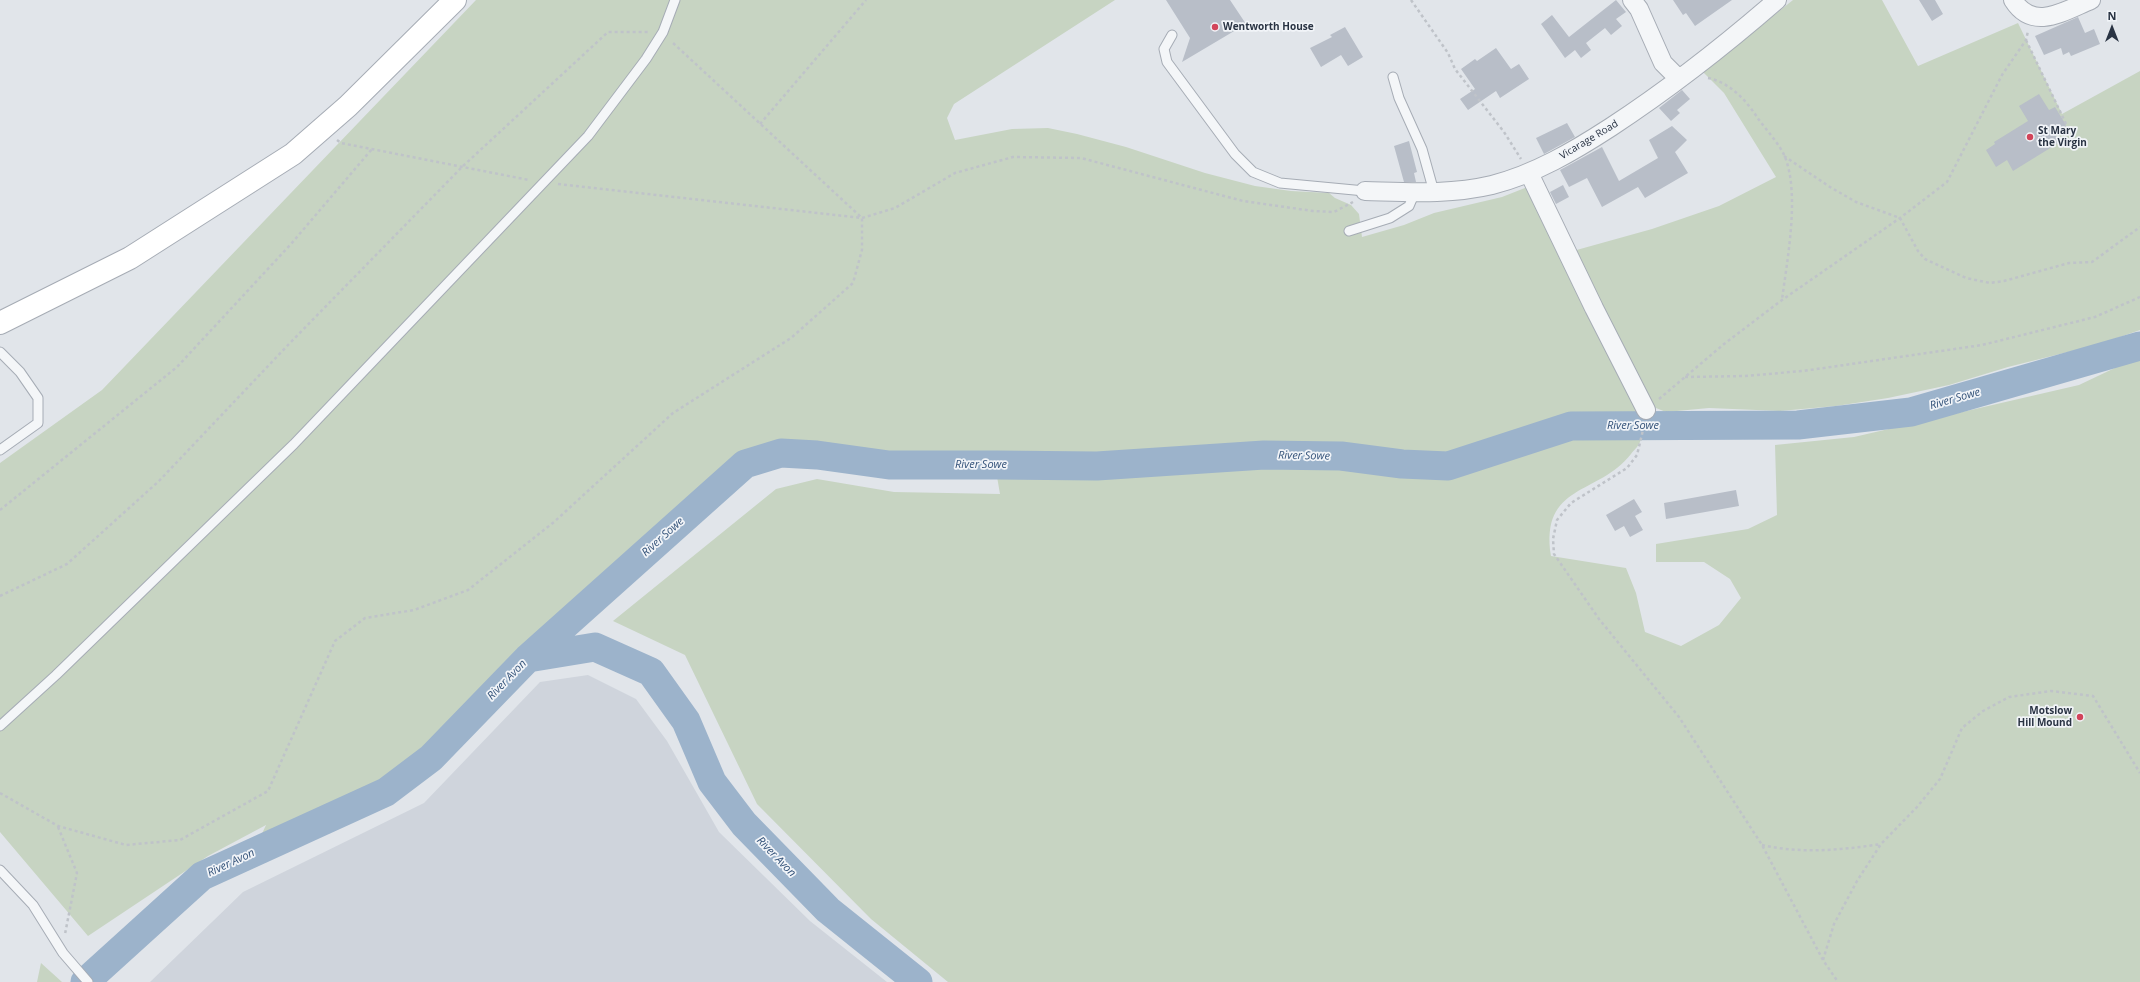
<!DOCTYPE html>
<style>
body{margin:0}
#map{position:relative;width:2140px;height:982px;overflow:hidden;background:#e1e5ea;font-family:"Open Sans",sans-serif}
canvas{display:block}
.north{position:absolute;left:2092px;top:8px;width:40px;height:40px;-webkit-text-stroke:3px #f1f4f8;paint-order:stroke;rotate:0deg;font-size:11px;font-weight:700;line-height:16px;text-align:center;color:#293343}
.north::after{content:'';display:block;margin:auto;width:14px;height:18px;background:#293343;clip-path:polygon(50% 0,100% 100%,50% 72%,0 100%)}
</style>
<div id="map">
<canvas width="2140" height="982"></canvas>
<div class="north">N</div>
</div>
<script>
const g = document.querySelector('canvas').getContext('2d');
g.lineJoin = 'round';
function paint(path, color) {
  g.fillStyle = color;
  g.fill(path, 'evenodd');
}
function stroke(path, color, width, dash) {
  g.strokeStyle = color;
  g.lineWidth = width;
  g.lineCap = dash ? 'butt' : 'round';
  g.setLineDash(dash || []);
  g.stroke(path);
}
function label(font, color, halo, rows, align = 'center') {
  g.font = font + ' "Open Sans",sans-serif';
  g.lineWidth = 3.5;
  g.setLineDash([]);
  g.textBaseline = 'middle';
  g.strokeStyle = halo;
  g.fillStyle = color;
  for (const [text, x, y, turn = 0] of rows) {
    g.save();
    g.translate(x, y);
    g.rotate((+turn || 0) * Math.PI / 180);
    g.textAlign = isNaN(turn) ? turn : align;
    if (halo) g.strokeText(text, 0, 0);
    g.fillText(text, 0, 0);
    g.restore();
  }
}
paint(new Path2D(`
 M 588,675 L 636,699 L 667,741 L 719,832 L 810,921 L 887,982 L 150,982 L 243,892 L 424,803 L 540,682 Z`), '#cfd4dc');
paint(new Path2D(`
 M 476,0 L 1115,0 L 954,104 L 947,118 L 955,140 L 1012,129 L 1048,128 L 1077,134 L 1126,147 L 1205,173 L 1255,186 L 1291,191 L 1329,193 L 1335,198 L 1351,205 L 1359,214 L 1362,237 L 1404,225 L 1434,213 L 1502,197 L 1530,186 L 1645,415 C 1643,424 1643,434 1640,442 C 1638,447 1633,451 1631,454 C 1598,496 1540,483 1551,556 L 1626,568 L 1636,593 L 1645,632 L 1681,646 L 1719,625 L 1741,598 L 1730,579 L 1704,562 L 1656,562 L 1656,544 L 1748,529 L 1777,515 L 1775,445 L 1854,437 L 2079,385 L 2140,356 L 2140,982 L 948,982 L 871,919 L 757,804 L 685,655 L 613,621 L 776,489 L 817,479 L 894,492 L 1000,494 L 995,465 L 889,465 L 781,453 L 745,464 L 528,658 L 431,758 L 386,792 L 253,853 L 266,825 L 208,856 L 88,936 L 0,832 L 0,463 L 102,390 Z
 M 1793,0 L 1882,0 L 1918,66 L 2018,23 L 2062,114 L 2140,71 L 2140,330 L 2100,344 L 2008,367 L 1949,385 L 1888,398 L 1836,406 L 1780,411 L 1709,408 L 1666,412 L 1651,406 L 1573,251 L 1652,229 L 1719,206 L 1776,177 L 1724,93 L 1703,72 Z
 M 41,963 L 62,982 L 37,982 Z`), '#c7d4c2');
stroke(new Path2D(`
 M 528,658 L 595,647 L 651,672 L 686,721 L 712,782 L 744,824 L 828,910 L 918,982
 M 85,982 L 202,876 L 386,792 L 431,758 L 528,658 L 745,464 L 781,453 L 817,455 L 889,465 L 996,465 L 1097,466 L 1264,455 L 1341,456 L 1402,464 L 1448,466 L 1571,426 L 1798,425 L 1911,412 L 2140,346`), '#9cb3cb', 29);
paint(new Path2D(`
 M 1166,0 L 1230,0 L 1246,24 L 1182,62 L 1190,38 Z
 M 1616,0 L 1626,12 L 1616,19 L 1622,26 L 1611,35 L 1605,28 L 1586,43 L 1591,50 L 1581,58 L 1575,50 L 1565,58 L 1541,24 L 1552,15 L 1569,37 Z
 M 1673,0 L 1705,0 L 1697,6 L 1705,0 L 1732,0 L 1695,26 L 1686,13 L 1683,15 Z
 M 1919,0 L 1935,0 L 1943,14 L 1932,21 Z
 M 2078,17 L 2085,33 L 2094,29 L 2100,44 L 2071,56 L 2069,52 L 2063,55 L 2061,48 L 2044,55 L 2035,36 Z
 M 1345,27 L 1363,57 L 1348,66 L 1341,55 L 1321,67 L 1310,48 L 1332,37 L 1330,35 Z
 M 1496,48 L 1511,69 L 1519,64 L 1529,79 L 1500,98 L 1496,91 L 1468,110 L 1460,99 L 1475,89 L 1461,69 L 1475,59 L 1477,61 Z
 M 1682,90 L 1690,99 L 1677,110 L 1680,113 L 1671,121 L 1659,108 Z
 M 2039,94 L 2049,110 L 2055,107 L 2066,125 L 2054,132 L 2060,142 L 2013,171 L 2007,160 L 1996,167 L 1986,150 L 1995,144 L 1994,142 L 2028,121 L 2019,106 Z
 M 1567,123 L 1575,137 L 1544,154 L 1536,138 Z
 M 1672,126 L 1687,140 L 1675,152 L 1688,173 L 1645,198 L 1638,187 L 1602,207 L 1587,178 L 1569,187 L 1560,170 L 1602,147 L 1619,181 L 1658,158 L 1649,140 Z
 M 1409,141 L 1417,172 L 1414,173 L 1416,182 L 1404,182 L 1394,146 Z
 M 1563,185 L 1569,197 L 1556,204 L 1550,192 Z
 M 1736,490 L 1739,506 L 1666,519 L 1664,503 Z
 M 1634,499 L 1642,512 L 1635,516 L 1643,530 L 1630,537 L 1624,526 L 1615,531 L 1606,515 Z`), '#b8bec8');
const service = new Path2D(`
 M 1172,35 L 1164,49 L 1167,62 L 1235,154 L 1253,172 L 1280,183 L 1365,191
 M 1393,77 L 1399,98 L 1422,149 L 1434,192
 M 1349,231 L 1390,218 L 1409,206 L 1415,192
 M 0,352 L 20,372 L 38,398 L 38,423 L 0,450
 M 0,726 L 56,675 L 294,444 L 588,136 L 646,59 L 663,32 L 675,0
 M 0,870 L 33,905 L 63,953 L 88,982`);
const minor = new Path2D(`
 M 1632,0 L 1639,9 L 1663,63 L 1679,79
 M 2013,0 C 2033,32 2064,11 2091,0
 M 1529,173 L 1594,308 L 1646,410
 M 1365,191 C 1407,192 1450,195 1492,185 C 1535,174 1574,151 1611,127 C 1669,89 1724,46 1777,0`);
const secondary = new Path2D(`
 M 0,323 L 130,258 L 293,154 L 348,106 L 455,0`);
stroke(service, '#a6acb5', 11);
stroke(minor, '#a6acb5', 20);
stroke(secondary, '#a6acb5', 24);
stroke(new Path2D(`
 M 1411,0 L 1448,53 L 1455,69 L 1504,132 L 1521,159
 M 2026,40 L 2067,126 L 2058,132
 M 1708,78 C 1729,82 1746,100 1757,117 C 1766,130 1779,143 1785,157 C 1800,195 1787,260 1782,300
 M 760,124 L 866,0
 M 337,140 L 341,143 L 529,180
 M 1784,156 L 1830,187 L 1856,202 L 1900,218 L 1918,251 L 1925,259 L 1966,278 L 1990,283 L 2004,281 L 2069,263 L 2092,262 L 2140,227
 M 558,184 L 862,218 L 895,208 L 955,173 L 1013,157 L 1081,158 L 1243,201 L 1313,211 L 1334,212 L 1353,202
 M 1685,377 L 1744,376 L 1803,371 L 1982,345 L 2095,317 L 2140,297
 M 1659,399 L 1724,344 L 1782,300 L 1900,218 L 1947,182 L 2002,75 L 2026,40 L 2028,31
 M 1644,426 L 1637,455 L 1627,468 L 1571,503 L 1557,520 L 1553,539 L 1554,554 L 1599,619 L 1679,717 L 1762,845 L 1823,960 L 1838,982
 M 0,510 L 177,367 L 291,244 L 372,149
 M 0,596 L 67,564 L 159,481 L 288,345 L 462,167 L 608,32 L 649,32
 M 0,793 L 58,826 L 126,845 L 180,840 L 268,791 L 335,641 L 365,618 L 414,610 L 468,590 L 554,522 L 673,413 L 791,338 L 853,283 L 862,250 L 862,218 L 672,42
 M 58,827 L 77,873 L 65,934
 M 1762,845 C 1802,854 1842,850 1881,844
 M 1823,960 L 1834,924 L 1857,881 L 1881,844 L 1917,807 L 1940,779 L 1962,728 L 1983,711 L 2009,697 L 2051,691 L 2093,696 L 2140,773`), '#bfc3c9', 2.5, [3, 3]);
stroke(service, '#f4f6f8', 9);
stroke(minor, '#f4f6f8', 18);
stroke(secondary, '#fff', 22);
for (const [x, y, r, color] of [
 [1215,27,4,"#d2445a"],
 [2030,137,4,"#d2445a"],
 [2080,717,4,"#d2445a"]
]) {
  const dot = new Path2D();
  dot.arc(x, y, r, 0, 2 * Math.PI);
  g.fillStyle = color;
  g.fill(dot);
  stroke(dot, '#f1f4f8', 1.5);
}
label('bold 10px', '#293343', '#f1f4f8', [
 ["Wentworth House",1223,27],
 ["St Mary",2038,131],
 ["the Virgin",2038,143],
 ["Motslow",2072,711,"right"],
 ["Hill Mound",2072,723,"right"]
], 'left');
label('10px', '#293343', '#f1f4f8', [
 ["Vicarage Road",1589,140,-31]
]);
label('italic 11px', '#325178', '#f1f4f8', [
 ["River Sowe",1955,399,-16],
 ["River Sowe",1633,426],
 ["River Sowe",1304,456,1],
 ["River Sowe",981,465],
 ["River Sowe",663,537,-42],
 ["River Avon",507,680,-46],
 ["River Avon",776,857,46],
 ["River Avon",231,863,-25]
]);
</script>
